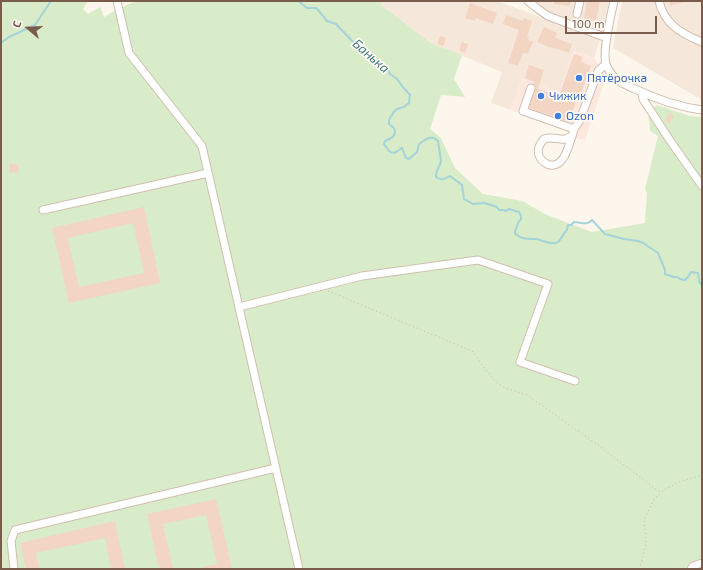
<!DOCTYPE html>
<meta charset="utf-8">
<style>
body{margin:0}
#map{position:relative;width:703px;height:570px;overflow:hidden;background:#fdf6ec;font-family:"Exo 2",sans-serif}
canvas{display:block}
.frame{position:absolute;inset:0;border:2px solid #7a5c4d;pointer-events:none}
.north{position:absolute;left:8px;top:8px;width:40px;height:40px;-webkit-text-stroke:3px #fffaf3;paint-order:stroke;rotate:289deg;font-size:11px;font-weight:700;line-height:16px;text-align:center;color:#7a5c4d}
.north::after{content:'';display:block;margin:auto;width:14px;height:18px;background:#7a5c4d;clip-path:polygon(50% 0,100% 100%,50% 72%,0 100%)}
.scale{position:absolute;left:565px;top:16px;width:92px;height:18px;box-sizing:border-box;border:2px solid #7a5c4d;border-top:0;padding-left:5px;font-size:12px;line-height:14px;white-space:nowrap;color:#7a5c4d;-webkit-text-stroke:3px #fffaf3;paint-order:stroke}
</style>
<div id="map">
<canvas width="703" height="570"></canvas>
<div class="frame"></div>
<div class="north">С</div>
<div class="scale">100 m</div>
</div>
<script>
const g = document.querySelector('canvas').getContext('2d');
g.lineJoin = 'round';
function paint(path, color) {
  g.fillStyle = color;
  g.fill(path, 'evenodd');
}
function stroke(path, color, width, dash) {
  g.strokeStyle = color;
  g.lineWidth = width;
  g.lineCap = dash ? 'butt' : 'round';
  g.setLineDash(dash || []);
  g.stroke(path);
}
function label(font, color, halo, rows, align = 'center') {
  g.font = font + ' "Exo 2",sans-serif';
  g.lineWidth = 3.5;
  g.setLineDash([]);
  g.textBaseline = 'middle';
  g.strokeStyle = halo;
  g.fillStyle = color;
  for (const [text, x, y, turn = 0] of rows) {
    g.save();
    g.translate(x, y);
    g.rotate((+turn || 0) * Math.PI / 180);
    g.textAlign = isNaN(turn) ? turn : align;
    if (halo) g.strokeText(text, 0, 0);
    g.fillText(text, 0, 0);
    g.restore();
  }
}
paint(new Path2D(`
 M 382,1 L 497,1 L 600,39 L 594,58 L 574,51 L 559,92 L 522,79 L 511,110 L 491,103 L 502,72 L 431,43 L 381,5 Z
 M 533,1 L 609,1 L 602,33 L 545,11 Z
 M 622,1 L 702,1 L 702,100 L 613,48 Z`), '#f5e8da');
paint(new Path2D(`
 M 574,51 L 594,58 L 606,77 L 585,140 L 576,138 L 565,130 L 511,110 L 522,78 L 559,91 Z`), '#fde8e0');
paint(new Path2D(`
 M 1,1 L 12,2 L 88,1 L 83,9 L 88,14 L 100,7 L 104,17 L 114,11 L 134,2 L 134,1 L 382,1 L 381,5 L 431,43 L 462,55 L 454,79 L 465,97 L 441,95 L 430,129 L 441,138 L 455,168 L 483,194 L 522,201 L 547,215 L 592,232 L 645,223 L 647,193 L 645,189 L 658,136 L 650,131 L 648,112 L 657,105 L 690,116 L 702,117 L 702,569 L 1,569 Z`), '#d8ecc9');
stroke(new Path2D(`
 M 298,1 L 307,8 L 316,8 L 318,10 L 327,21 L 336,24 L 359,48 L 367,52 L 381,66 L 387,68 L 390,74 L 397,79 L 402,86 L 410,95 L 409,103 L 404,107 L 397,109 L 393,113 L 389,120 L 389,124 L 394,128 C 397,136 392,138 385,141 L 384,144 C 387,148 390,155 396,152 C 398,151 400,149 402,148 L 406,158 L 409,159 L 417,152 L 419,144 C 425,140 432,134 438,141 L 441,161 C 440,167 435,171 436,177 C 441,181 445,179 450,176 L 462,185 L 464,199 L 473,204 L 485,203 L 497,207 L 499,210 L 503,210 L 506,211 L 509,209 L 519,212 L 521,216 L 521,219 C 517,222 518,226 515,231 L 515,234 C 518,235 520,238 523,238 C 527,239 532,239 536,239 C 542,240 552,246 558,242 C 562,239 563,233 567,230 L 568,225 L 571,225 L 574,222 C 581,222 587,226 592,220 L 605,234 L 624,239 L 638,241 L 643,243 L 658,253 L 665,270 L 665,274 L 674,277 L 677,277 L 680,279 L 685,280 L 688,277 L 691,272 L 698,273 L 699,281 L 702,286
 M 1,43 L 9,37 L 35,25 L 51,1`), '#a5d3da', 2);
paint(new Path2D(`
 M 554,1 L 571,1 L 570,6 L 554,4 Z
 M 587,1 L 600,1 L 596,21 L 584,19 Z
 M 669,1 L 684,1 L 684,2 L 670,6 Z
 M 470,3 L 497,13 L 493,24 L 476,18 L 475,21 L 465,18 Z
 M 506,15 L 523,21 L 524,18 L 532,21 L 527,36 L 529,37 L 528,40 L 533,42 L 528,54 L 523,53 L 518,66 L 508,63 L 519,30 L 503,24 Z
 M 544,27 L 557,33 L 555,38 L 572,44 L 569,53 L 551,47 L 551,48 L 537,42 Z
 M 440,36 L 446,38 L 443,46 L 437,44 Z
 M 462,42 L 468,44 L 465,53 L 459,50 Z
 M 574,54 L 583,57 L 581,62 L 591,66 L 579,99 L 577,99 L 569,122 L 529,108 L 536,87 L 534,84 L 535,82 L 525,78 L 529,65 L 544,70 L 538,89 L 559,96 Z
 M 670,112 L 674,116 L 669,124 L 665,121 Z
 M 9,164 L 19,165 L 18,173 L 9,172 Z
 M 144,207 L 160,283 L 69,303 L 52,228 ZM 133,223 L 144,273 L 79,287 L 68,238 Z
 M 216,499 L 232,569 L 203,569 L 203,567 L 217,564 L 206,515 L 163,524 L 173,569 L 159,569 L 147,514 Z
 M 115,521 L 125,569 L 111,569 L 105,538 L 36,553 L 39,569 L 26,569 L 20,543 Z`), '#f3d5c3');
const minor = new Path2D(`
 M 117,1 L 129,53 L 202,146 L 299,569
 M 528,1 L 538,9 L 548,16 L 607,38
 M 614,1 C 611,15 602,52 606,64 C 608,70 612,75 616,79 C 622,84 629,86 635,89 C 656,99 679,107 702,110
 M 659,1 C 664,24 682,34 702,42
 M 577,14 L 580,1
 M 531,88 L 523,111 L 574,129 L 580,120 L 598,71 L 606,64
 M 642,93 L 643,99 L 671,142 L 702,186
 M 572,136 C 569,144 567,156 560,162 C 550,171 535,159 539,147 C 540,144 542,141 544,139 C 550,136 559,140 566,139 C 568,138 570,137 572,136 L 574,129
 M 43,210 L 208,173
 M 239,307 L 362,276 L 478,260 L 548,284 L 520,362 L 575,381
 M 14,569 L 11,541 L 15,530 L 276,468
 M 691,569 L 693,566 L 702,563`);
stroke(minor, '#d1beb0', 9);
stroke(new Path2D(`
 M 328,291 L 472,351 L 482,365 L 495,381 L 505,388 L 527,395 L 598,445 L 661,493
 M 639,569 L 643,557 L 646,542 L 644,520 L 654,499 L 664,490 L 681,481 L 699,476 L 702,476`), '#d9b8a5', 1, [1, 3]);
stroke(minor, '#fff', 7);
for (const [x, y, r, color] of [
 [579,78,4,"#3f7fe0"],
 [541,96,4,"#3f7fe0"],
 [558,116,4,"#3f7fe0"]
]) {
  const dot = new Path2D();
  dot.arc(x, y, r, 0, 2 * Math.PI);
  g.fillStyle = color;
  g.fill(dot);
  stroke(dot, '#fffaf3', 1.5);
}
label('12px', '#366cbe', '#fffaf3', [
 ["Пятёрочка",587,78],
 ["Чижик",549,96],
 ["Ozon",566,116]
], 'left');
label('italic 13px', '#437c86', '#fffaf3', [
 ["Банька",371,56,41]
]);
</script>
